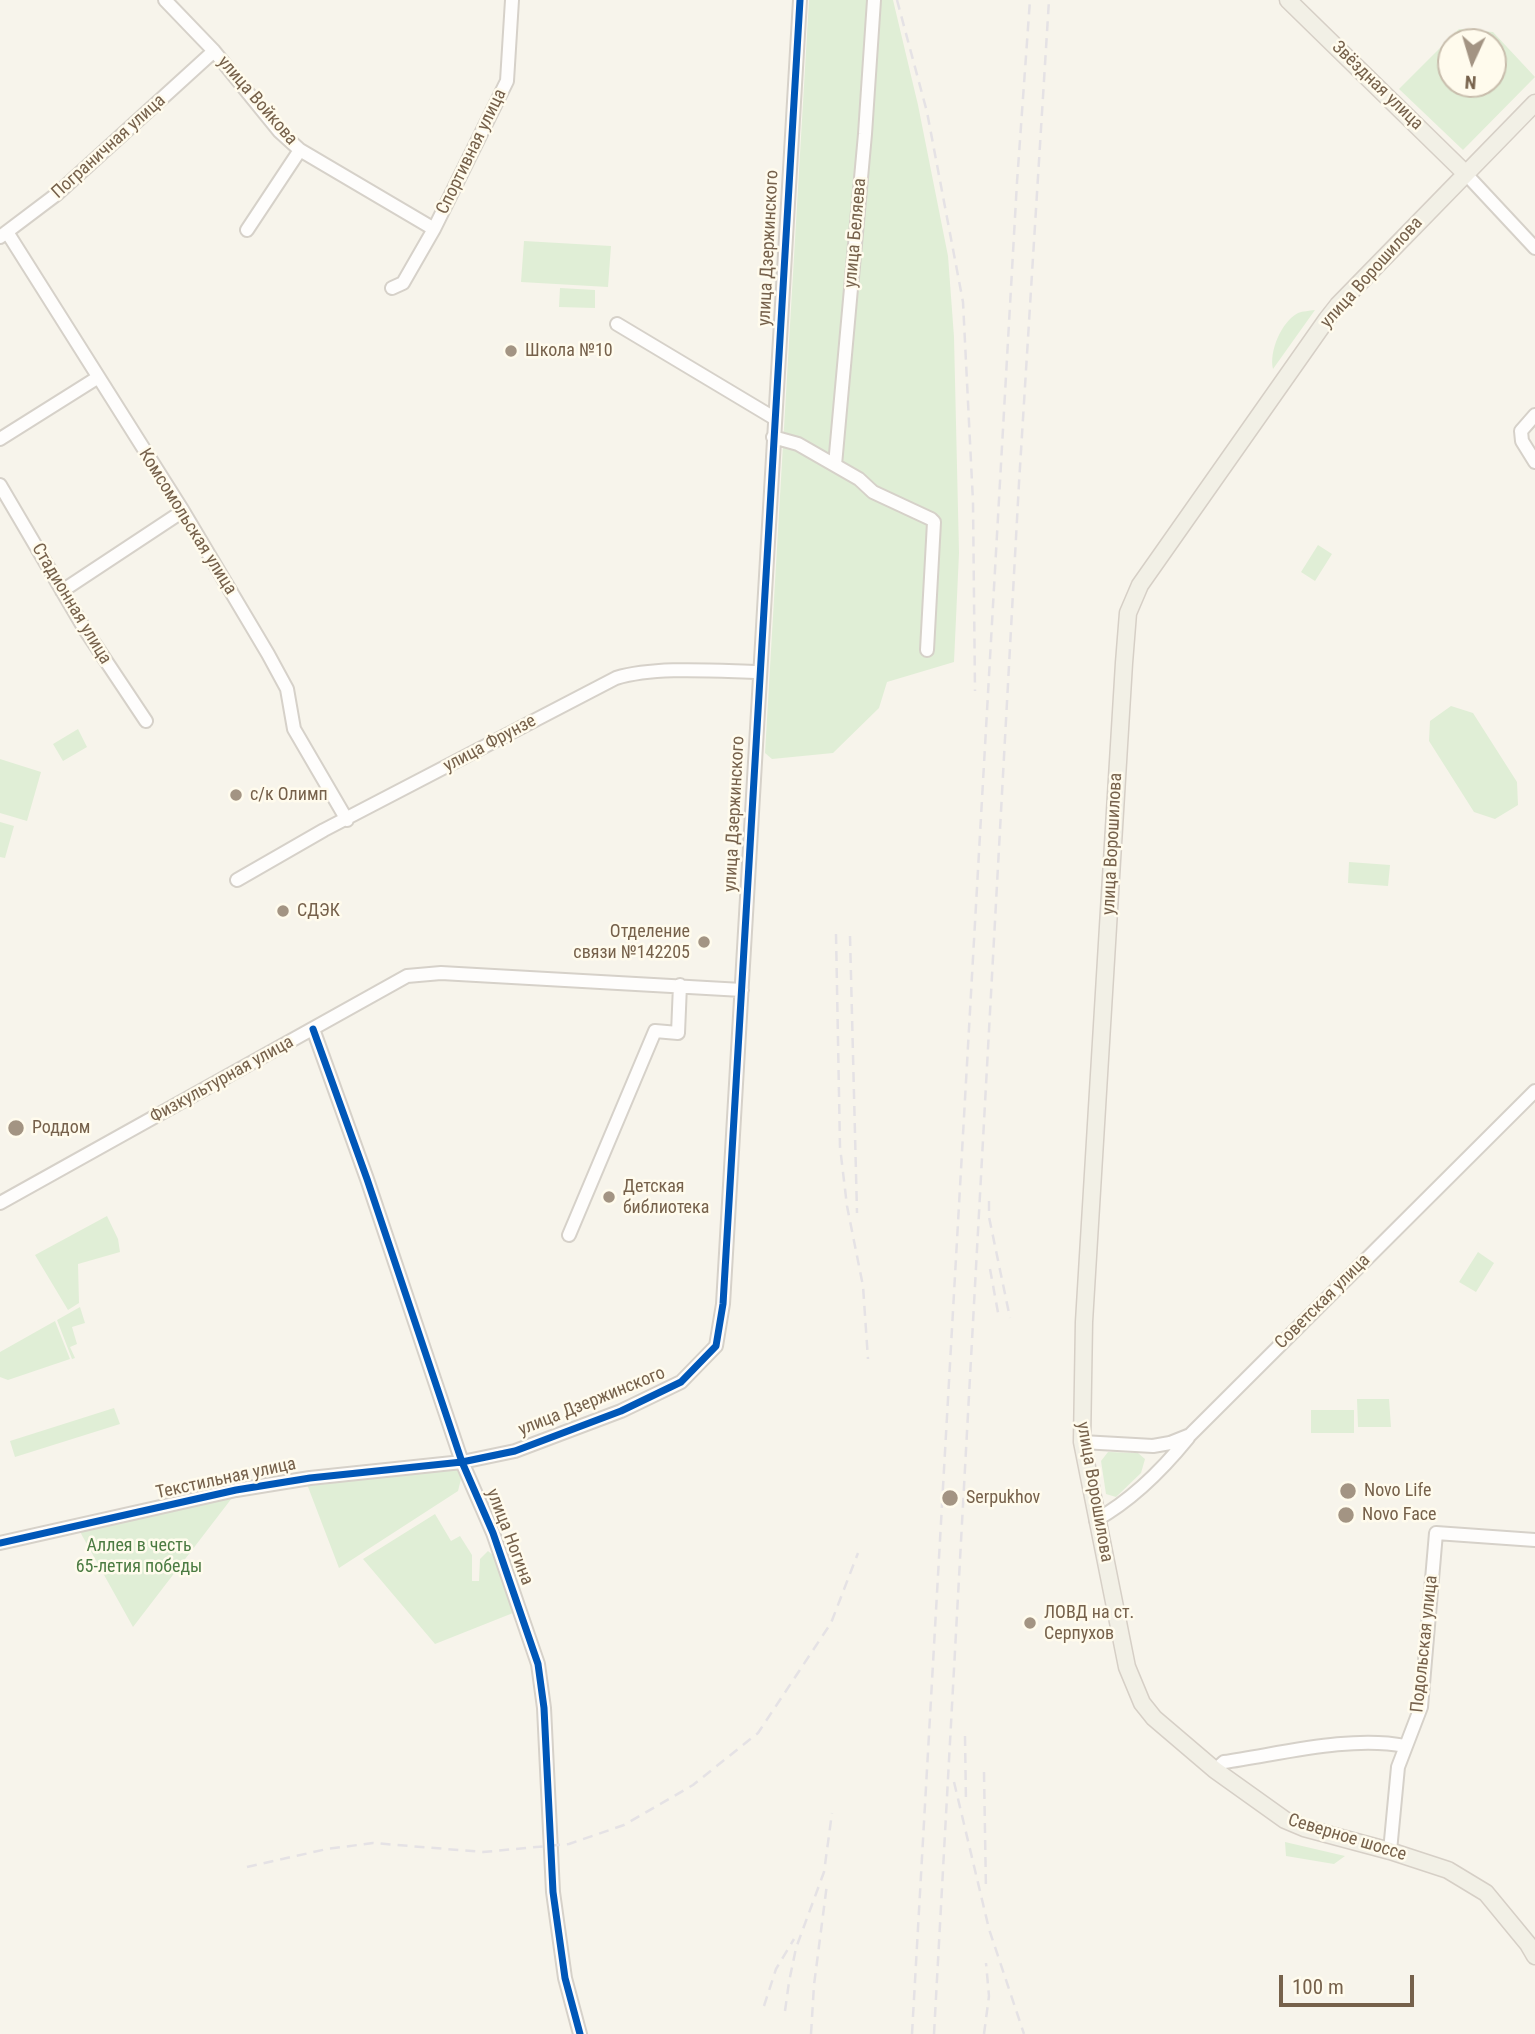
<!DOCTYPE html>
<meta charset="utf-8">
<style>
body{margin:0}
#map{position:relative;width:1535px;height:2034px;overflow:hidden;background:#f7f4eb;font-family:"Roboto Condensed",sans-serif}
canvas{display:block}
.north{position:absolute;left:1437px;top:28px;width:70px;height:70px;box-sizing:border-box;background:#fffbed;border:2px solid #c8bdac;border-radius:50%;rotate:184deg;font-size:19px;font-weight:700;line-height:28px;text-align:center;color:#76614b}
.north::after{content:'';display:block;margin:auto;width:24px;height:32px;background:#a39483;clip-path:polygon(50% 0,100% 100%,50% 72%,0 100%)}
.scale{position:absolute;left:1279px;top:1975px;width:135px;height:32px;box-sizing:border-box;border:4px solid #76614b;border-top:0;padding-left:9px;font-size:21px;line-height:24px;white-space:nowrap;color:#76614b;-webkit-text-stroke:5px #fffbed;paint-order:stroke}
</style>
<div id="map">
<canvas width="1535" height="2034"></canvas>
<div class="north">N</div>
<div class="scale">100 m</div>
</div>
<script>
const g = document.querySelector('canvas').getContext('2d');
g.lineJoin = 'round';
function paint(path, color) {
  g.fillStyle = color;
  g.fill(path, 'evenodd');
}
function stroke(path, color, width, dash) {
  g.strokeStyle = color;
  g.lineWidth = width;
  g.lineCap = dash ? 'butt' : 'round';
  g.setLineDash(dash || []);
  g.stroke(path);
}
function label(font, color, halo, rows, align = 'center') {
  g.font = font + ' "Roboto Condensed",sans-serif';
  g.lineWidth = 5;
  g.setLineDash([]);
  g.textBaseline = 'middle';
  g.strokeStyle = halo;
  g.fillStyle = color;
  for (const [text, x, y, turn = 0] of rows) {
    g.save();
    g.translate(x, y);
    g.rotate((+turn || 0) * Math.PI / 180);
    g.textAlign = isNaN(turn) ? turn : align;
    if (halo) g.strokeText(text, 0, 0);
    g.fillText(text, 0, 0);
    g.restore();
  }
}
paint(new Path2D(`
 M 809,0 L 893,0 L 918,105 L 948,256 L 954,337 L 959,553 L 954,662 L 887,682 L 879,708 L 833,753 L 772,759 L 765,753 Z
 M 1459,29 L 1493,32 L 1535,77 L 1463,150 L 1399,89 ZM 1451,42 L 1493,42 L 1493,84 L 1451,84 Z
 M 524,241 L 611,246 L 608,287 L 521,282 Z
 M 560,288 L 595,290 L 595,308 L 559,307 Z
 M 1315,310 L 1273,369 C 1269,352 1281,322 1298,313 C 1303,311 1309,311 1315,310 Z
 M 1318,545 L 1332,554 L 1315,581 L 1301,572 Z
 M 1451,706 L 1473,713 L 1517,782 L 1518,805 L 1495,819 L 1474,812 L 1429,741 L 1430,721 Z
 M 78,729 L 87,747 L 63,761 L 53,744 Z
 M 0,759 L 41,772 L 27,821 L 0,813 Z
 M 0,822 L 14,826 L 5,858 L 0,857 Z
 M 1349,862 L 1390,865 L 1388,886 L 1348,883 Z
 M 107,1216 L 118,1239 L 120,1252 L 78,1264 L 79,1303 L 68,1310 L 35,1255 Z
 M 1478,1252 L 1494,1263 L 1476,1292 L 1459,1282 Z
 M 80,1307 L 85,1323 L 72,1327 L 77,1344 L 70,1347 L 75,1358 L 72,1359 L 57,1320 Z
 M 55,1321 L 70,1359 L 8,1380 L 0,1377 L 0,1352 Z
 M 1357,1399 L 1389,1399 L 1391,1427 L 1358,1427 Z
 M 114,1408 L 120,1424 L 15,1457 L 10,1441 Z
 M 1311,1410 L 1354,1410 L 1354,1433 L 1311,1433 Z
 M 1108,1452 L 1138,1453 L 1145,1459 L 1141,1473 L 1116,1497 L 1106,1494 L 1101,1461 Z
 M 465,1463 L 458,1491 L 339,1568 L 305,1479 Z
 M 235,1494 L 133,1627 L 79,1530 Z
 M 435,1514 L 451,1541 L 460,1536 L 472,1555 L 472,1581 L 479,1581 L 480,1559 L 488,1551 L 494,1556 L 513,1613 L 435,1644 L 363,1559 Z
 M 1285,1842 L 1345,1856 L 1334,1864 L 1286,1856 Z`), '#e0eed6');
const minor = new Path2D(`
 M 165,0 L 214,51 L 279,131 L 300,150 L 434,229
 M 1465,173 L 1535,248
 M 247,230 L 300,150
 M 7,232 L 183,511 L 268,654 L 287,689 L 294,729 L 347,820
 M 0,237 L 57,194 L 214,51
 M 392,288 L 403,283 L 434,229 L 507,81 L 512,0
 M 617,324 L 774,418
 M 1535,415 L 1521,431 L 1522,441 L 1535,462
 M 773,437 L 798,444 L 859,479 L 873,492 L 931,519 L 934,522 L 927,650
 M 0,439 L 97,378
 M 835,465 L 865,134 L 874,0
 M 0,485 L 84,628 L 146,721
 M 62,591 L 183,511
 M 237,880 L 324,830 L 616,678 C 656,666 716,671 759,672
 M 313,1029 L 367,1179 L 462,1462 L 493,1533 L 538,1664 L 544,1708 L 553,1892 L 565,1978 L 580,2034
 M 0,1203 L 407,976 L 441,973 L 742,990
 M 569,1235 L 655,1031 L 678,1033 L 680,985
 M 1082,1442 L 1153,1446 L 1170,1443 L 1190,1435 L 1535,1091
 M 1096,1520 C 1132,1500 1162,1470 1188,1438
 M 0,1543 L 236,1490 L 310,1478 L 462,1462 L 515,1451 L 621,1411 L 681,1382 L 716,1346 L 723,1304 L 800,0
 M 1215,1770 L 1224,1762 C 1280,1754 1351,1735 1405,1746
 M 1390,1851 L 1398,1767 L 1421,1707 L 1436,1533 L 1535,1540`);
const major = new Path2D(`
 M 1288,0 L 1465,173
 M 1535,103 L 1338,305 L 1327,319 L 1140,585 L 1128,613 L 1124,663 L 1084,1322 L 1082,1442 L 1127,1667 L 1142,1703 L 1154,1718 L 1215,1770 L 1285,1820 L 1304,1828 L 1390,1851 L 1448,1870 L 1486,1893 L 1528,1944 L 1535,1956`);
stroke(minor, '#d6d1c9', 16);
stroke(major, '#d6cfc6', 19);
stroke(minor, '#fefdfc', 12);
stroke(major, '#f2f0e6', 16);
stroke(new Path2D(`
 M 897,0 L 927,112 L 963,302 L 973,502 L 975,691
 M 836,934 L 840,1147 L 847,1206 L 863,1286 L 868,1359
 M 850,936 L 857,1213
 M 989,1201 L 989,1217 L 1010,1318
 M 990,1269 L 999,1318
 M 965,1736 L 966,1803
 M 984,1772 L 986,1891
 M 954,1782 L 989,1929 L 1024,2034
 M 247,1867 L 327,1849 L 373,1843 L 483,1852 L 569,1844 L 624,1825 L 693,1785 L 758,1733 L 831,1623 L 858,1553
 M 764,2006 L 776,1969 L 794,1939
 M 785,2011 L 789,1982 L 796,1948 L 824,1872 L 832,1813
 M 811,2034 L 814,1985 L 827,1884
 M 912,2034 L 1017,182 L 1030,0
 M 934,2034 L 1019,483 L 1049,0
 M 984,2034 L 989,1996 L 986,1963`), '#e5e2e5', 2.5, [10, 7]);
stroke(new Path2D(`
 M 313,1029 L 367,1179 L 462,1462 L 493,1533 L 538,1664 L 544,1708 L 553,1892 L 565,1978 L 580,2034
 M 0,1543 L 236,1490 L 310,1478 L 462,1462 L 515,1451 L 621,1411 L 681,1382 L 716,1346 L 723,1304 L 800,0`), '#0057b8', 7);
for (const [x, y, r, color] of [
 [511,351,7,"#a39483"],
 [236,795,7,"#a39483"],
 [283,911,7,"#a39483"],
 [704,942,7,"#a39483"],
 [16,1128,9,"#a39483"],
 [609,1197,7,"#a39483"],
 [1348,1491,9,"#a39483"],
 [950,1498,9,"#a39483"],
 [1346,1515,9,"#a39483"],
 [1030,1623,7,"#a39483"]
]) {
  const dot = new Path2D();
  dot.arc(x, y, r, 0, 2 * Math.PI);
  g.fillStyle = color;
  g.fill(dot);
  stroke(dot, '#fffbed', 2.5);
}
label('18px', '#76614b', '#fffbed', [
 ["Звёздная улица",1377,86,44],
 ["улица Войкова",257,101,49],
 ["Пограничная улица",109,147,-42],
 ["Спортивная улица",472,152,-64],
 ["улица Беляева",856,233,-85],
 ["улица Дзержинского",769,248,-87],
 ["улица Ворошилова",1372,273,-48],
 ["Комсомольская улица",187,522,58],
 ["Стадионная улица",71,604,59],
 ["улица Фрунзе",490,744,-28],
 ["улица Дзержинского",735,814,-87],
 ["улица Ворошилова",1113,844,-87],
 ["Физкультурная улица",222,1080,-29],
 ["Советская улица",1323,1302,-45],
 ["улица Дзержинского",592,1402,-22],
 ["Текстильная улица",226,1479,-12],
 ["улица Ворошилова",1094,1492,80],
 ["улица Ногина",509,1537,69],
 ["Подольская улица",1425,1644,-84],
 ["Северное шоссе",1347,1838,17]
]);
label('18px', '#76614b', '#fffbed', [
 ["Школа №10",525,351],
 ["с/к Олимп",250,795],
 ["СДЭК",297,911],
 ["Отделение",690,932,"right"],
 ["связи №142205",690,953,"right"],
 ["Роддом",32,1128],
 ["Детская",623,1187],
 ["библиотека",623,1208],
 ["Novo Life",1364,1491],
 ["Serpukhov",966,1498],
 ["Novo Face",1362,1515],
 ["ЛОВД на ст.",1044,1613],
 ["Серпухов",1044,1634]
], 'left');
label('18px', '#4b7b42', '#fffbed', [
 ["Аллея в честь",139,1546],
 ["65-летия победы",139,1567]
]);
</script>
